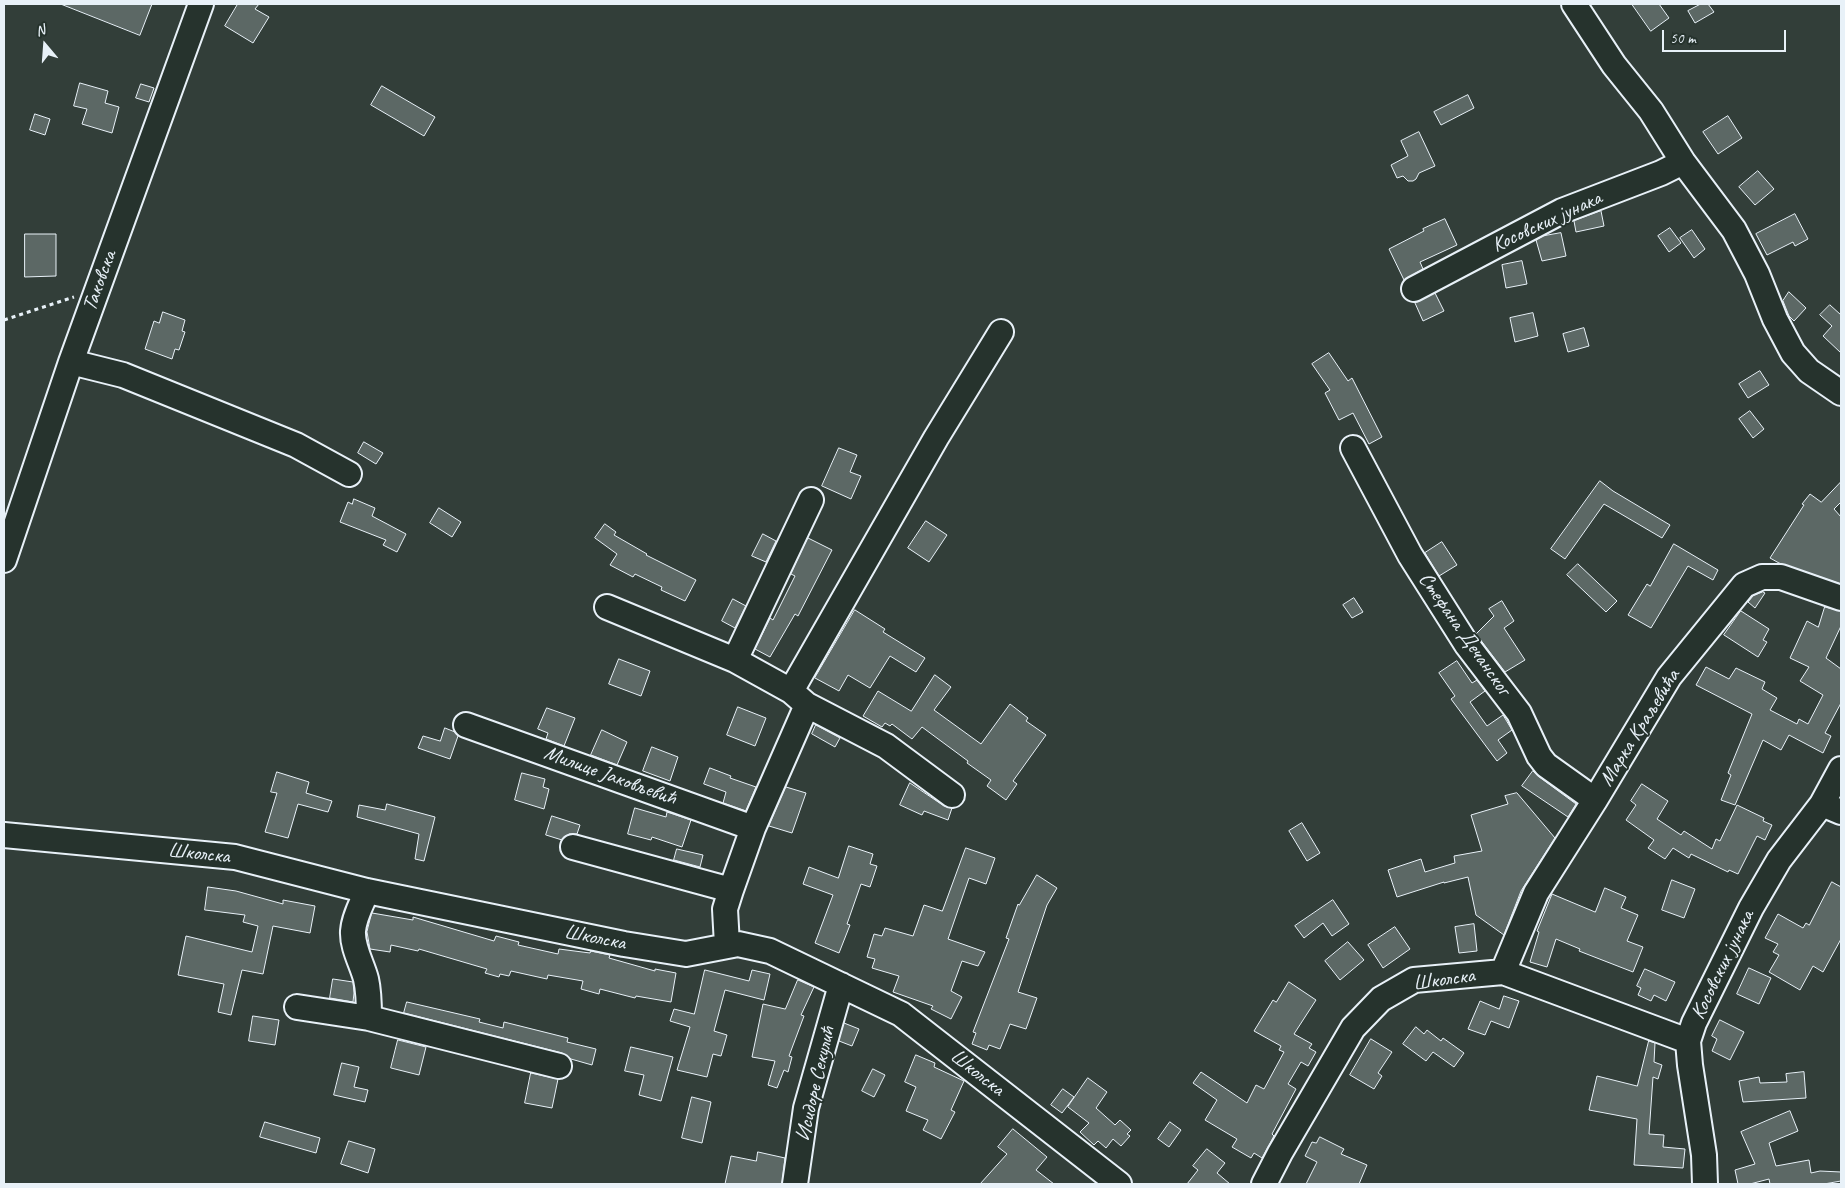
<!DOCTYPE html>
<meta charset="utf-8">
<style>
body{margin:0}
#map{position:relative;width:1845px;height:1188px;overflow:hidden;background:#323e39;font-family:Caveat,sans-serif}
canvas{display:block}
.frame{position:absolute;inset:0;border:5px solid #e8f1f8;pointer-events:none}
.north{position:absolute;left:20px;top:20px;width:50px;height:50px;-webkit-text-stroke:4px #26332d;paint-order:stroke;rotate:342deg;font-size:14px;font-weight:700;line-height:20px;text-align:center;color:#e8f1f8}
.north::after{content:'';display:block;margin:auto;width:18px;height:22px;background:#e8f1f8;clip-path:polygon(50% 0,100% 100%,50% 72%,0 100%)}
.scale{position:absolute;left:1662px;top:30px;width:124px;height:22px;box-sizing:border-box;border:2px solid #e8f1f8;border-top:0;padding-left:6px;font-size:15px;line-height:18px;white-space:nowrap;color:#e8f1f8;-webkit-text-stroke:4px #26332d;paint-order:stroke}
</style>
<div id="map">
<canvas width="1845" height="1188"></canvas>
<div class="frame"></div>
<div class="north">N</div>
<div class="scale">50 m</div>
</div>
<script>
const g = document.querySelector('canvas').getContext('2d');
g.lineJoin = 'round';
function paint(path, color) {
  g.fillStyle = color;
  g.fill(path, 'evenodd');
}
function stroke(path, color, width, dash) {
  g.strokeStyle = color;
  g.lineWidth = width;
  g.lineCap = dash ? 'butt' : 'round';
  g.setLineDash(dash || []);
  g.stroke(path);
}
function label(font, color, halo, rows, align = 'center') {
  g.font = font + ' Caveat,sans-serif';
  g.lineWidth = 4;
  g.setLineDash([]);
  g.textBaseline = 'middle';
  g.strokeStyle = halo;
  g.fillStyle = color;
  for (const [text, x, y, turn = 0] of rows) {
    g.save();
    g.translate(x, y);
    g.rotate((+turn || 0) * Math.PI / 180);
    g.textAlign = isNaN(turn) ? turn : align;
    if (halo) g.strokeText(text, 0, 0);
    g.fillText(text, 0, 0);
    g.restore();
  }
}
const building = new Path2D(`
 M 61,4 L 152,4 L 140,35 Z
 M 238,4 L 259,4 L 255,9 L 269,17 L 253,43 L 225,26 Z
 M 1632,4 L 1659,4 L 1669,18 L 1651,31 Z
 M 1701,4 L 1708,4 L 1714,12 L 1695,23 L 1688,11 Z
 M 80,83 L 108,91 L 105,103 L 119,107 L 112,133 L 82,124 L 87,109 L 74,106 Z
 M 141,84 L 154,88 L 149,102 L 136,98 Z
 M 382,86 L 435,117 L 424,136 L 371,105 Z
 M 1468,95 L 1474,108 L 1441,125 L 1434,112 Z
 M 35,114 L 50,119 L 45,135 L 30,130 Z
 M 1728,116 L 1742,138 L 1718,154 L 1703,132 Z
 M 1419,132 L 1435,166 L 1419,173 L 1416,179 L 1413,181 L 1408,181 L 1403,176 L 1397,178 L 1391,165 L 1408,156 L 1401,141 Z
 M 1758,171 L 1774,189 L 1755,205 L 1739,187 Z
 M 1601,211 L 1604,226 L 1576,232 L 1574,221 Z
 M 1795,214 L 1808,239 L 1795,246 L 1793,242 L 1767,255 L 1756,234 Z
 M 1445,219 L 1457,245 L 1420,262 L 1423,269 L 1404,280 L 1389,249 L 1424,231 L 1423,229 Z
 M 1670,228 L 1681,243 L 1669,252 L 1658,236 Z
 M 1692,230 L 1705,249 L 1694,258 L 1680,238 Z
 M 1561,233 L 1566,256 L 1542,261 L 1536,240 L 1543,236 Z
 M 25,234 L 56,234 L 56,276 L 25,277 Z
 M 1522,261 L 1527,284 L 1506,288 L 1502,265 Z
 M 1789,292 L 1806,308 L 1794,321 L 1789,316 L 1783,301 Z
 M 1435,293 L 1444,311 L 1423,321 L 1415,303 Z
 M 1830,305 L 1841,315 L 1841,353 L 1823,336 L 1832,326 L 1820,315 Z
 M 163,312 L 185,320 L 182,331 L 185,332 L 179,350 L 175,349 L 172,359 L 145,349 L 154,321 L 159,323 Z
 M 1533,313 L 1538,336 L 1515,342 L 1510,318 Z
 M 1584,328 L 1589,346 L 1568,352 L 1563,334 Z
 M 1329,353 L 1348,381 L 1352,378 L 1382,437 L 1369,444 L 1353,413 L 1339,420 L 1325,393 L 1330,390 L 1312,364 Z
 M 1760,371 L 1769,385 L 1748,398 L 1739,384 Z
 M 1750,411 L 1764,429 L 1753,438 L 1739,419 Z
 M 364,442 L 383,453 L 376,464 L 358,453 Z
 M 839,448 L 857,455 L 850,472 L 861,476 L 851,499 L 822,486 Z
 M 1600,481 L 1613,491 L 1670,525 L 1662,538 L 1604,504 L 1565,559 L 1551,549 Z
 M 1841,482 L 1841,502 L 1834,509 L 1841,517 L 1841,584 L 1779,563 L 1770,558 L 1804,505 L 1802,504 L 1810,494 L 1821,502 Z
 M 354,499 L 375,508 L 372,516 L 406,534 L 397,552 L 383,545 L 386,540 L 340,522 L 348,502 L 352,504 Z
 M 439,508 L 461,522 L 452,537 L 430,523 Z
 M 926,521 L 947,535 L 929,562 L 908,548 Z
 M 605,524 L 616,532 L 614,535 L 647,554 L 646,555 L 696,580 L 685,601 L 661,590 L 662,587 L 635,574 L 633,577 L 610,565 L 617,554 L 595,538 Z
 M 763,534 L 776,541 L 766,562 L 752,556 Z
 M 808,538 L 832,550 L 798,616 L 795,614 L 770,657 L 755,649 L 770,618 L 773,620 L 795,576 L 791,574 Z
 M 1442,542 L 1457,565 L 1439,576 L 1425,553 Z
 M 1674,544 L 1718,570 L 1713,580 L 1688,566 L 1651,628 L 1628,615 L 1647,584 L 1650,586 Z
 M 1578,564 L 1617,601 L 1606,612 L 1567,575 Z
 M 1763,592 L 1765,593 L 1755,608 L 1748,602 L 1753,596 Z
 M 1354,598 L 1363,612 L 1352,618 L 1343,605 Z
 M 733,599 L 746,606 L 735,628 L 722,621 Z
 M 1502,601 L 1514,621 L 1504,628 L 1525,660 L 1505,672 L 1476,634 L 1494,616 L 1489,609 Z
 M 1825,607 L 1841,611 L 1841,626 L 1826,658 L 1841,669 L 1841,703 L 1825,733 L 1831,736 L 1823,753 L 1789,735 L 1781,750 L 1763,740 L 1735,805 L 1721,800 L 1731,775 L 1728,773 L 1752,714 L 1696,685 L 1706,667 L 1729,679 L 1736,668 L 1765,682 L 1762,689 L 1777,698 L 1770,710 L 1797,724 L 1799,719 L 1808,724 L 1823,695 L 1800,681 L 1809,667 L 1790,658 L 1807,621 L 1818,627 Z
 M 855,610 L 885,629 L 883,632 L 925,658 L 916,672 L 890,656 L 870,688 L 848,675 L 839,691 L 815,678 Z
 M 1741,611 L 1769,629 L 1763,640 L 1767,642 L 1758,657 L 1724,635 Z
 M 619,659 L 650,671 L 641,696 L 609,684 Z
 M 1457,661 L 1472,683 L 1477,680 L 1485,691 L 1470,702 L 1487,726 L 1503,715 L 1512,730 L 1498,740 L 1507,753 L 1497,761 L 1451,699 L 1455,696 L 1439,673 Z
 M 935,675 L 951,687 L 934,710 L 981,744 L 1010,704 L 1028,718 L 1026,721 L 1046,735 L 1013,781 L 1017,784 L 1006,800 L 987,786 L 991,780 L 967,763 L 968,761 L 922,727 L 912,739 L 892,724 L 890,726 L 885,723 L 882,727 L 863,716 L 878,691 L 911,711 Z
 M 738,707 L 766,718 L 755,746 L 727,735 Z
 M 547,708 L 575,718 L 564,746 L 546,739 L 548,733 L 538,729 Z
 M 816,725 L 840,738 L 835,747 L 812,734 Z
 M 445,728 L 455,732 L 458,736 L 450,759 L 418,748 L 423,736 L 440,741 Z
 M 602,730 L 627,742 L 617,765 L 591,755 Z
 M 652,747 L 678,757 L 670,781 L 643,771 Z
 M 710,768 L 731,776 L 730,778 L 756,787 L 746,811 L 723,803 L 726,792 L 704,784 Z
 M 1533,771 L 1538,776 L 1576,804 L 1568,817 L 1522,786 Z
 M 277,772 L 309,782 L 306,793 L 332,801 L 328,812 L 298,804 L 288,838 L 265,832 L 277,793 L 271,792 Z
 M 522,773 L 545,779 L 543,787 L 549,789 L 544,809 L 515,800 Z
 M 910,783 L 944,806 L 952,808 L 948,820 L 924,811 L 922,815 L 900,805 Z
 M 1642,784 L 1668,801 L 1657,819 L 1681,835 L 1684,831 L 1712,849 L 1716,839 L 1720,841 L 1737,805 L 1764,818 L 1763,821 L 1772,825 L 1765,840 L 1757,836 L 1738,874 L 1729,870 L 1728,872 L 1691,854 L 1689,858 L 1673,848 L 1665,859 L 1648,848 L 1654,840 L 1626,820 L 1636,805 L 1631,801 Z
 M 786,787 L 806,793 L 792,833 L 769,826 Z
 M 1517,793 L 1555,838 L 1521,891 L 1504,935 L 1476,915 L 1468,877 L 1444,883 L 1444,882 L 1397,897 L 1388,870 L 1421,859 L 1425,872 L 1455,863 L 1454,856 L 1482,851 L 1471,815 L 1508,804 L 1505,796 Z
 M 387,804 L 435,817 L 424,861 L 415,859 L 419,834 L 357,817 L 359,805 L 385,810 Z
 M 635,808 L 666,817 L 667,812 L 691,820 L 682,847 L 652,837 L 651,840 L 628,834 Z
 M 552,816 L 580,825 L 577,834 L 569,834 L 562,840 L 546,835 Z
 M 1302,823 L 1320,853 L 1307,861 L 1289,831 Z
 M 849,846 L 873,854 L 870,864 L 877,866 L 870,887 L 861,884 L 847,924 L 850,925 L 839,953 L 815,943 L 833,895 L 803,884 L 809,867 L 838,878 Z
 M 966,848 L 995,858 L 986,884 L 969,878 L 948,939 L 985,952 L 978,966 L 962,961 L 951,991 L 962,997 L 951,1019 L 931,1009 L 933,1006 L 893,992 L 899,976 L 872,968 L 875,959 L 867,957 L 874,934 L 882,936 L 885,928 L 913,936 L 924,905 L 942,911 Z
 M 677,849 L 703,855 L 700,867 L 674,860 Z
 M 1037,875 L 1057,888 L 1047,905 L 1018,992 L 1037,998 L 1026,1029 L 1010,1024 L 1000,1049 L 989,1045 L 987,1050 L 972,1044 L 976,1033 L 973,1032 L 1009,939 L 1006,938 L 1018,904 L 1019,905 Z
 M 1672,880 L 1695,889 L 1684,918 L 1662,910 Z
 M 1832,882 L 1841,887 L 1841,939 L 1823,972 L 1813,966 L 1800,990 L 1769,972 L 1779,955 L 1773,952 L 1778,944 L 1765,938 L 1778,914 L 1803,928 L 1806,923 L 1809,925 Z
 M 208,887 L 236,891 L 283,904 L 283,900 L 315,906 L 310,933 L 273,926 L 263,974 L 242,970 L 231,1015 L 218,1012 L 224,984 L 178,975 L 186,936 L 252,952 L 258,926 L 243,922 L 245,915 L 205,910 Z
 M 1605,888 L 1626,897 L 1621,908 L 1638,915 L 1627,941 L 1643,947 L 1633,972 L 1579,951 L 1580,949 L 1556,939 L 1547,967 L 1530,962 L 1539,932 L 1537,931 L 1552,894 L 1595,912 Z
 M 1333,900 L 1349,924 L 1332,936 L 1323,923 L 1304,938 L 1295,926 Z
 M 372,913 L 413,920 L 413,917 L 494,941 L 496,936 L 519,942 L 518,945 L 558,954 L 559,949 L 590,953 L 591,951 L 610,955 L 609,958 L 655,971 L 655,969 L 676,973 L 671,1002 L 636,996 L 635,998 L 600,989 L 599,994 L 581,989 L 583,981 L 548,975 L 547,979 L 511,971 L 509,976 L 500,974 L 499,977 L 485,973 L 487,969 L 419,949 L 418,951 L 391,945 L 390,952 L 370,949 L 367,932 Z
 M 1474,924 L 1477,951 L 1459,953 L 1455,927 Z
 M 1395,927 L 1410,949 L 1383,968 L 1368,945 Z
 M 1348,942 L 1364,960 L 1340,980 L 1325,961 Z
 M 1749,968 L 1771,978 L 1759,1004 L 1737,994 Z
 M 1645,969 L 1675,982 L 1666,1001 L 1654,995 L 1651,1001 L 1638,995 L 1641,988 L 1637,986 Z
 M 705,970 L 749,981 L 752,970 L 770,974 L 764,1000 L 725,990 L 714,1031 L 727,1035 L 721,1056 L 713,1054 L 707,1077 L 677,1070 L 690,1027 L 670,1021 L 674,1009 L 694,1014 Z
 M 333,979 L 353,982 L 354,993 L 353,1002 L 330,998 Z
 M 798,980 L 814,987 L 801,1015 L 804,1016 L 789,1056 L 792,1057 L 788,1072 L 784,1070 L 777,1088 L 768,1085 L 775,1061 L 752,1057 L 763,1004 L 785,1009 Z
 M 1289,982 L 1316,1000 L 1294,1034 L 1312,1044 L 1309,1048 L 1316,1052 L 1308,1066 L 1301,1062 L 1288,1084 L 1296,1089 L 1272,1134 L 1274,1136 L 1262,1158 L 1254,1153 L 1251,1158 L 1232,1147 L 1237,1139 L 1205,1120 L 1217,1100 L 1193,1083 L 1201,1072 L 1247,1103 L 1256,1085 L 1264,1089 L 1284,1052 L 1279,1050 L 1281,1046 L 1254,1031 L 1273,1000 L 1276,1002 Z
 M 1504,996 L 1519,1001 L 1509,1028 L 1491,1021 L 1485,1035 L 1468,1029 L 1480,1001 L 1499,1009 Z
 M 407,1002 L 480,1019 L 479,1022 L 503,1028 L 504,1022 L 568,1038 L 567,1042 L 596,1049 L 592,1065 L 571,1059 L 562,1053 L 404,1013 Z
 M 253,1016 L 279,1020 L 275,1045 L 249,1041 Z
 M 1720,1020 L 1744,1032 L 1730,1060 L 1712,1051 L 1717,1039 L 1712,1036 Z
 M 844,1023 L 859,1029 L 852,1046 L 839,1041 Z
 M 1416,1027 L 1424,1034 L 1427,1030 L 1441,1041 L 1443,1038 L 1464,1053 L 1454,1067 L 1433,1052 L 1426,1061 L 1403,1044 Z
 M 1371,1039 L 1392,1052 L 1378,1073 L 1382,1076 L 1374,1089 L 1350,1075 Z
 M 398,1040 L 426,1047 L 419,1075 L 391,1068 Z
 M 1649,1041 L 1655,1043 L 1654,1062 L 1662,1065 L 1658,1079 L 1653,1077 L 1649,1134 L 1664,1135 L 1663,1147 L 1685,1149 L 1683,1168 L 1634,1165 L 1637,1119 L 1589,1110 L 1597,1076 L 1637,1086 Z
 M 631,1047 L 673,1057 L 661,1101 L 639,1095 L 644,1075 L 625,1071 Z
 M 916,1055 L 935,1063 L 934,1067 L 964,1081 L 951,1110 L 955,1112 L 941,1139 L 923,1130 L 928,1120 L 906,1111 L 916,1087 L 905,1082 Z
 M 342,1063 L 359,1067 L 354,1087 L 368,1090 L 365,1102 L 334,1095 Z
 M 873,1069 L 885,1075 L 874,1097 L 862,1091 Z
 M 1804,1072 L 1806,1098 L 1743,1102 L 1739,1081 L 1759,1077 L 1760,1083 L 1787,1082 L 1786,1074 Z
 M 531,1073 L 558,1079 L 552,1108 L 525,1103 Z
 M 1088,1078 L 1107,1092 L 1096,1108 L 1115,1125 L 1120,1120 L 1131,1130 L 1127,1134 L 1130,1136 L 1121,1146 L 1113,1139 L 1106,1148 L 1098,1141 L 1094,1145 L 1080,1132 L 1089,1123 L 1068,1107 Z
 M 1063,1089 L 1074,1097 L 1062,1113 L 1051,1105 Z
 M 692,1097 L 711,1102 L 702,1143 L 682,1138 Z
 M 1790,1111 L 1798,1131 L 1769,1143 L 1776,1166 L 1809,1160 L 1811,1173 L 1820,1171 L 1841,1172 L 1841,1181 L 1824,1184 L 1770,1184 L 1769,1179 L 1750,1184 L 1738,1184 L 1735,1170 L 1755,1164 L 1741,1132 Z
 M 265,1122 L 320,1138 L 316,1153 L 260,1137 Z
 M 1170,1122 L 1181,1130 L 1169,1147 L 1158,1139 Z
 M 1013,1129 L 1047,1157 L 1036,1170 L 1054,1184 L 980,1184 L 1007,1154 L 998,1147 Z
 M 1320,1137 L 1344,1149 L 1341,1154 L 1367,1165 L 1359,1184 L 1306,1184 L 1317,1162 L 1305,1156 L 1312,1142 L 1316,1143 Z
 M 349,1141 L 375,1149 L 368,1173 L 341,1164 Z
 M 1207,1149 L 1225,1163 L 1217,1173 L 1230,1184 L 1187,1184 L 1198,1170 L 1193,1166 Z
 M 758,1152 L 785,1158 L 782,1184 L 725,1184 L 731,1156 L 756,1161 Z`);
paint(building, '#5c6865');
stroke(building, '#e8f1f8', 1);
const minor = new Path2D(`
 M 1574,4 L 1614,65 L 1651,111 L 1683,162 L 1734,230 L 1757,274 L 1775,319 L 1793,353 L 1809,371 L 1841,393
 M 1414,289 L 1562,211 L 1661,173 L 1683,162
 M 71,362 L 123,375 L 296,445 L 349,474
 M 1353,448 L 1410,555 L 1467,645 L 1519,713 L 1539,756 L 1546,765 L 1595,800
 M 4,560 L 71,362 L 201,4
 M 607,607 L 735,660 L 791,691 L 807,705 L 886,746 L 952,795
 M 735,660 L 811,500
 M 791,691 L 936,438 L 1001,332
 M 466,725 L 753,828
 M 1822,804 L 1841,812
 M 4,835 L 235,857 L 367,891 L 624,944 L 686,954 L 738,944 L 770,951 L 901,1014 L 1119,1184
 M 573,847 L 731,890
 M 367,891 C 362,903 354,917 353,931 C 352,947 362,964 366,979 C 369,992 369,1005 369,1018
 M 727,945 L 725,909 L 731,890 L 753,828 L 807,705
 M 1503,972 L 1536,893 L 1595,800 L 1669,677 L 1744,585 L 1762,577 L 1781,577 L 1841,598
 M 297,1007 L 369,1018 L 559,1066
 M 795,1184 L 806,1108 L 841,985
 M 1264,1184 L 1280,1153 L 1353,1028 L 1381,999 L 1414,980 L 1503,972 L 1688,1041
 M 1705,1184 L 1704,1155 L 1690,1065 L 1688,1041 L 1694,1023 L 1751,908 L 1779,860 L 1822,804 L 1841,769`);
stroke(minor, '#e8f1f8', 28);
stroke(new Path2D(`
 M 4,320 L 74,297`), '#e8f1f8', 3, [4, 4]);
stroke(minor, '#26332d', 24);
label('21px', '#e8f1f8', '#26332d', [
 ["Косовских јунака",1547,222,-25],
 ["Таковска",100,281,-70],
 ["Стефана Дечанског",1464,634,55],
 ["Марка Краљевића",1640,728,-58],
 ["Милице Јаковљевић",610,776,20],
 ["Школска",199,854,6],
 ["Школска",595,938,11],
 ["Косовских јунака",1723,965,-64],
 ["Школска",1444,980,-8],
 ["Школска",977,1073,38],
 ["Исидоре Секулић",816,1084,-77]
]);
</script>
